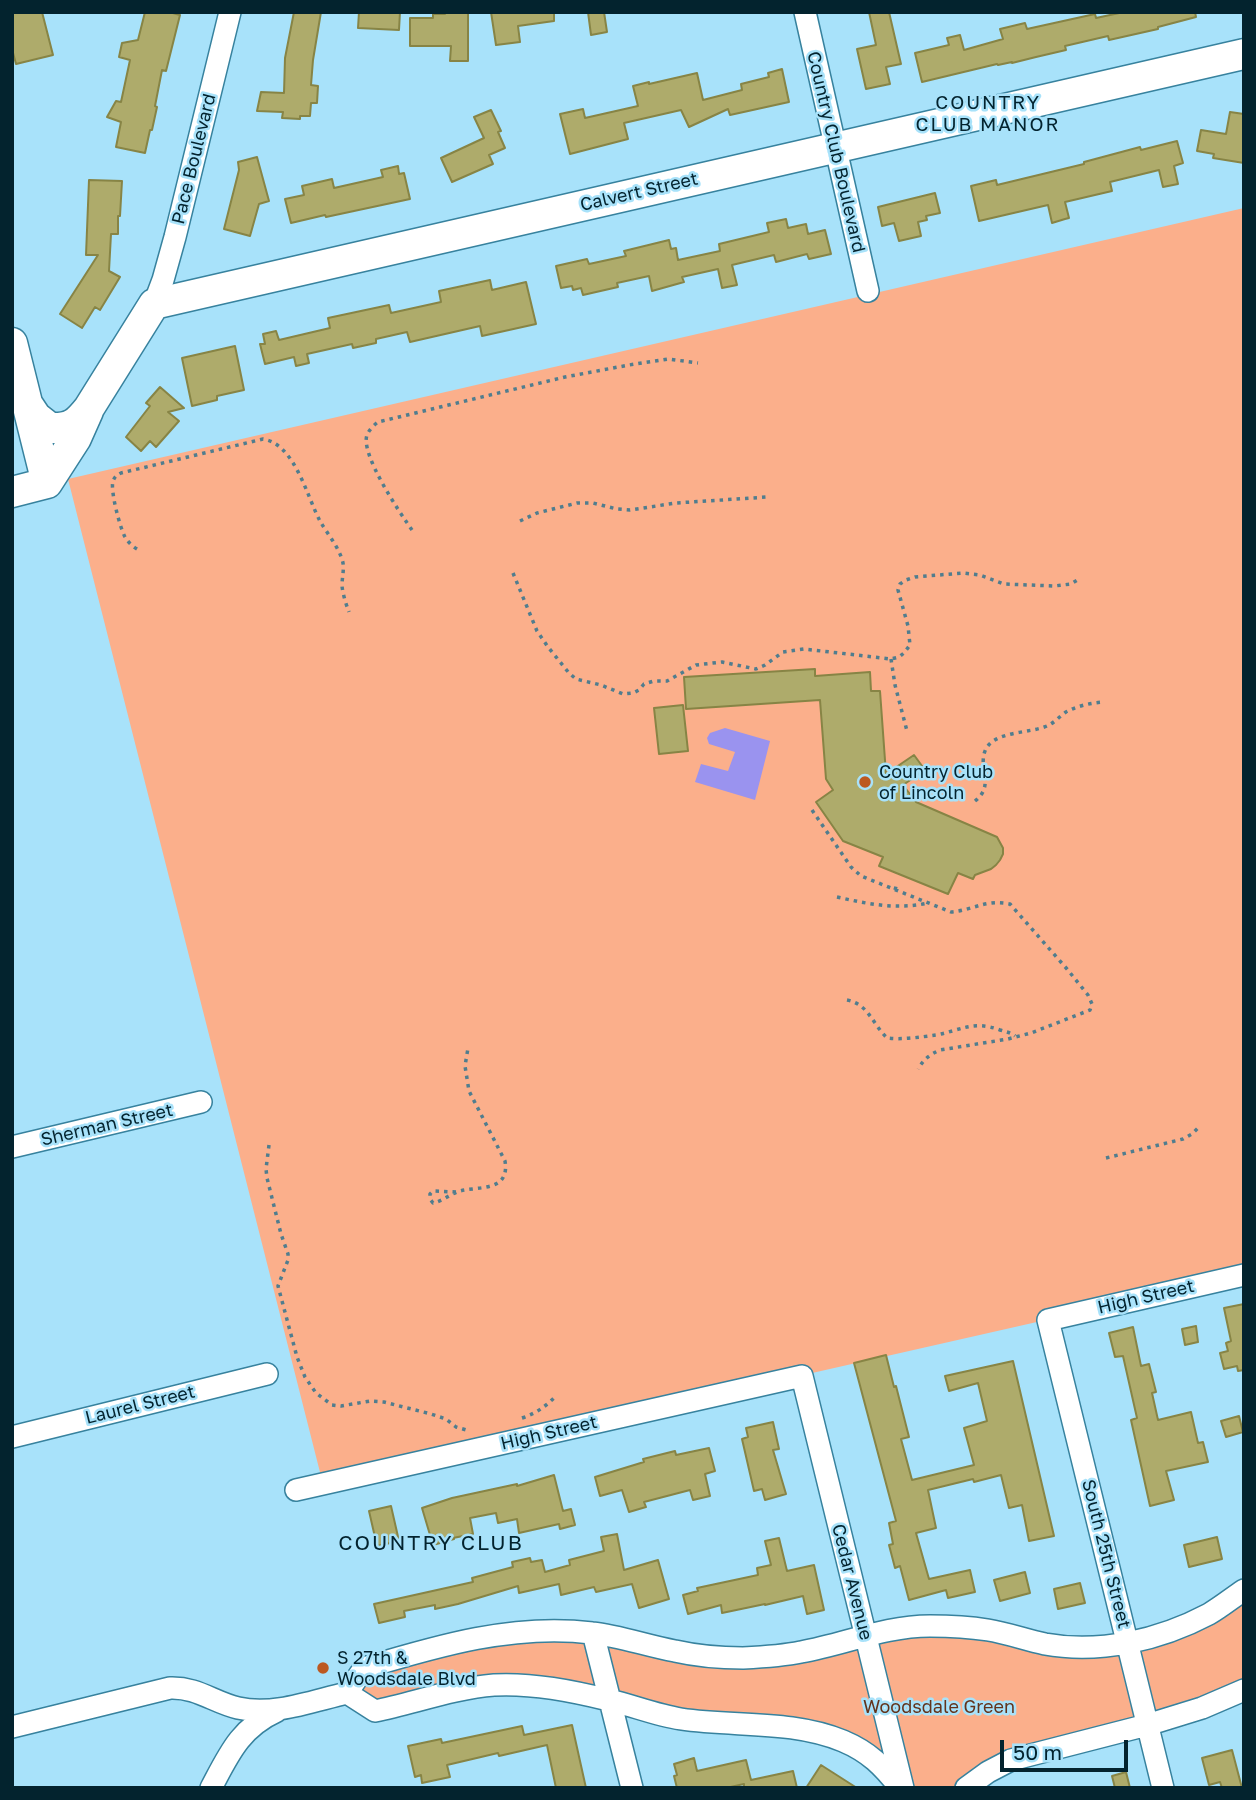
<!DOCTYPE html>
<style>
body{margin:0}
#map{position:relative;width:1256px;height:1800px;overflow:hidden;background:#a8e2fa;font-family:"Golos Text",sans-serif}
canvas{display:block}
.frame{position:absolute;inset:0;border:14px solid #03232e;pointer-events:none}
.scale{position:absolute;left:1000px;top:1740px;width:128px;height:32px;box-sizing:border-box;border:4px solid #03232e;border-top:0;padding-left:9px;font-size:21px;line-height:24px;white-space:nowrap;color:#03232e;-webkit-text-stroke:5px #a8e2fa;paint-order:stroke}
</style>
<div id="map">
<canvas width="1256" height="1800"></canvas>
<div class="frame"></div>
<div class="scale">50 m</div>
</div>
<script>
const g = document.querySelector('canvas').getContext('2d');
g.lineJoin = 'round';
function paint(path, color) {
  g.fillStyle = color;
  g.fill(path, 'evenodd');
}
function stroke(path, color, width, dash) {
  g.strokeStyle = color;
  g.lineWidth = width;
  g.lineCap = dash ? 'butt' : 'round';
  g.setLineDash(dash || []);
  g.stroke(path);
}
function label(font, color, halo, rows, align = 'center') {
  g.font = font + ' "Golos Text",sans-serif';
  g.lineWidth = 5;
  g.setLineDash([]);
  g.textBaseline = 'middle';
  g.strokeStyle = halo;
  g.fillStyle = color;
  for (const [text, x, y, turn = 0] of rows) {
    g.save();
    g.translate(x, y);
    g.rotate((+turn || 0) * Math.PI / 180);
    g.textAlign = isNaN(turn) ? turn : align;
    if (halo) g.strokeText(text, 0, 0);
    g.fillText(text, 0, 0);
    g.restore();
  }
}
paint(new Path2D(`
 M 1244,208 L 1244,1275 L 323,1484 L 68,479 Z
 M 1244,1590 L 1244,1690 L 1063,1746 L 966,1788 L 900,1788 L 845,1742 L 531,1686 L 375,1711 L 347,1693 L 363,1668 L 519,1632 L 710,1656 L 888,1629 L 1128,1644 Z`), '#fbaf8b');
paint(new Path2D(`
 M 725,728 L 770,741 L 755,800 L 695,782 L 701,764 L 728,771 L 735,752 L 709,744 L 707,738 L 710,733 Z`), '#9a93ef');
const building = new Path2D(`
 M 12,12 L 42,12 L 53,55 L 16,64 L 12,49 Z
 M 145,12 L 169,12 L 180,15 L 166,71 L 162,70 L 155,106 L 157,107 L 152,130 L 150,130 L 145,153 L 116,147 L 121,122 L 107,117 L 116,101 L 121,102 L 130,60 L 119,57 L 122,43 L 138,40 Z
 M 294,12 L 321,12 L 313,60 L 311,85 L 318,86 L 317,103 L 311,103 L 310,116 L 300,116 L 300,119 L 282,118 L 283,112 L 257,111 L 261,92 L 284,93 L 285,58 Z
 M 359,12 L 400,12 L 399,30 L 358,28 Z
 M 445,12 L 468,12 L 468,61 L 450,61 L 451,46 L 410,46 L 410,18 L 433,18 L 433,14 L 445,14 Z
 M 491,12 L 554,12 L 554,21 L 518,26 L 520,42 L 496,45 Z
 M 588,12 L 604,12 L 607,32 L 591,35 Z
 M 869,12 L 889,12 L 901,64 L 886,67 L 890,84 L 866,89 L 857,49 L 876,45 Z
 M 1124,12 L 1195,12 L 1196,17 L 1158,27 L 1158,29 L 1109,40 L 1108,36 L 1065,46 L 1066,50 L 1036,57 L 1012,63 L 1012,62 L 998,65 L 997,64 L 922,82 L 915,53 L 949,45 L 947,38 L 960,35 L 964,50 L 1003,39 L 1000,29 L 1025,23 L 1027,29 L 1095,14 L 1096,18 Z
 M 782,69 L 789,102 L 730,115 L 728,109 L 689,127 L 681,110 L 624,123 L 628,139 L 570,154 L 560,114 L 583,109 L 585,118 L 638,106 L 633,86 L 649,82 L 649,84 L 697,73 L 703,100 L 742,90 L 741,84 L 769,77 L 768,73 Z
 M 491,110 L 501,131 L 498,132 L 505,148 L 489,155 L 493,164 L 452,182 L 441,158 L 484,138 L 474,117 Z
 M 1230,112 L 1244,114 L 1244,163 L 1213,158 L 1214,154 L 1197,151 L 1201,130 L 1226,134 Z
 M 1177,141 L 1183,163 L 1174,166 L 1178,184 L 1163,187 L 1159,170 L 1110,182 L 1112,191 L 1065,202 L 1069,218 L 1065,219 L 1052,223 L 1048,205 L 979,221 L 971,186 L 996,180 L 997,185 L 1084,164 L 1084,162 L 1140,147 L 1141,150 Z
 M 257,157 L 269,201 L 259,204 L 250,236 L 224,229 L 239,170 L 238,162 Z
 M 398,166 L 399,174 L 404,173 L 410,199 L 326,217 L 325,215 L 291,223 L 285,199 L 304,195 L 302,186 L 332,179 L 334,188 L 383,177 L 381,170 Z
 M 89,180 L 122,181 L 120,216 L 118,216 L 118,234 L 111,234 L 109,271 L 120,277 L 100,310 L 95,307 L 82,328 L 60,314 L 98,255 L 86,255 Z
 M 935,193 L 940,213 L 926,216 L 927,220 L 918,222 L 921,236 L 899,241 L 894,223 L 882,226 L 878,207 Z
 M 786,219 L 788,228 L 806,224 L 808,234 L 825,230 L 831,254 L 809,259 L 807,254 L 776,262 L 774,255 L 732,265 L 737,285 L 722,288 L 718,269 L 682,277 L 684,282 L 652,291 L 649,276 L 617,283 L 618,287 L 583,295 L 581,288 L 573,290 L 572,286 L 561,288 L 556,266 L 587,259 L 589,264 L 626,256 L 624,251 L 669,240 L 671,249 L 676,248 L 678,260 L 720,251 L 719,244 L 769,232 L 767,223 Z
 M 490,280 L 492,290 L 526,282 L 536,324 L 482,336 L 480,326 L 410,342 L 407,332 L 376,339 L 376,343 L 353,348 L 352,344 L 307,354 L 309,363 L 296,366 L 294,357 L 265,364 L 260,344 L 265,344 L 263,334 L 276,331 L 279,340 L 330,328 L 328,318 L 389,305 L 391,313 L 441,302 L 439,291 Z
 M 235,346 L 244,390 L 217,396 L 217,400 L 192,406 L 182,358 Z
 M 160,387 L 184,408 L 168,412 L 179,421 L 156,447 L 150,441 L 141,451 L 126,437 L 150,406 L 146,403 Z
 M 815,669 L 815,676 L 870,672 L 871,691 L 880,691 L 886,774 L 914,755 L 925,770 L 903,785 L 916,802 L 997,837 L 1003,848 L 1003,854 L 1000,860 L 996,865 L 991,869 L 975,875 L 973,879 L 958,873 L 948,894 L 879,866 L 883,857 L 843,841 L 816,802 L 833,790 L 826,779 L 820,700 L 686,709 L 684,677 Z
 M 683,705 L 688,751 L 659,754 L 654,708 Z
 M 1244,1304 L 1244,1370 L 1238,1371 L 1237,1366 L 1224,1369 L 1220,1353 L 1228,1351 L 1226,1343 L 1231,1341 L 1224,1308 Z
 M 1196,1326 L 1198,1342 L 1185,1345 L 1182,1329 Z
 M 1133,1327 L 1141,1366 L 1149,1364 L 1156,1392 L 1152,1393 L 1158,1420 L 1191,1412 L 1198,1443 L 1203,1442 L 1208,1462 L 1166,1471 L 1174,1500 L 1150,1506 L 1131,1420 L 1137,1418 L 1123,1356 L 1115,1357 L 1109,1333 Z
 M 886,1355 L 894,1387 L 896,1386 L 909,1437 L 901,1439 L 912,1480 L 974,1465 L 964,1428 L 987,1421 L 978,1383 L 949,1391 L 945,1376 L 1013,1361 L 1054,1536 L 1029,1541 L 1022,1505 L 1009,1508 L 1001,1475 L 974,1482 L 973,1479 L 928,1490 L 936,1528 L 916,1533 L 929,1579 L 970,1570 L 975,1592 L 948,1598 L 946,1590 L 909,1600 L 900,1566 L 895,1568 L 889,1545 L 893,1544 L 889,1523 L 896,1521 L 854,1363 Z
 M 1239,1416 L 1243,1432 L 1226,1437 L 1221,1421 Z
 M 773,1422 L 779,1449 L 773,1450 L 786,1494 L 765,1500 L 762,1489 L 754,1491 L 742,1439 L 748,1437 L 746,1428 Z
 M 709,1448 L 715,1471 L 705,1474 L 710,1496 L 693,1500 L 690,1490 L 644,1502 L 646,1507 L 629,1512 L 622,1490 L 600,1496 L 595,1477 L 644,1462 L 643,1459 L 675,1451 L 676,1455 Z
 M 554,1475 L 563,1511 L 571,1509 L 575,1525 L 560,1529 L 559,1524 L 519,1533 L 517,1519 L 498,1523 L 496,1513 L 470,1518 L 473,1534 L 453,1538 L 454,1539 L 433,1545 L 422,1508 L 452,1498 L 517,1484 L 517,1486 Z
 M 391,1506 L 399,1541 L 377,1546 L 369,1511 Z
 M 617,1534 L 624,1570 L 658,1560 L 669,1599 L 639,1608 L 632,1584 L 596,1592 L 594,1587 L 561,1595 L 559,1584 L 519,1593 L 518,1586 L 458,1604 L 435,1609 L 435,1605 L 404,1611 L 405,1617 L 379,1623 L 374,1604 L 473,1582 L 472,1578 L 513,1567 L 512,1562 L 530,1558 L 531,1562 L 542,1560 L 545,1572 L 570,1565 L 569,1560 L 604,1551 L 601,1537 Z
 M 1217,1537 L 1222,1559 L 1189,1567 L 1184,1545 Z
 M 779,1538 L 787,1571 L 814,1565 L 824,1610 L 807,1614 L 803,1596 L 765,1605 L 765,1604 L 722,1613 L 721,1605 L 688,1614 L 683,1595 L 698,1591 L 697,1588 L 758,1575 L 757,1568 L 771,1565 L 765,1541 Z
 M 1025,1572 L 1030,1593 L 1000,1601 L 994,1580 Z
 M 1080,1583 L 1085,1603 L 1058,1609 L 1054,1589 Z
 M 572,1725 L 586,1788 L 556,1788 L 547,1745 L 499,1756 L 498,1753 L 447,1765 L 450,1777 L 422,1783 L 421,1775 L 415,1777 L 408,1746 L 441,1739 L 442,1743 L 522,1726 L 524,1735 Z
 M 1232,1750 L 1242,1788 L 1222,1788 L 1220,1782 L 1209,1785 L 1202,1758 Z
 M 694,1758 L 697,1771 L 746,1760 L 751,1780 L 793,1771 L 797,1788 L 744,1788 L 744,1784 L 726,1788 L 677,1788 L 674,1776 L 677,1775 L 674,1764 Z
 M 821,1765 L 857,1788 L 806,1788 Z
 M 1126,1772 L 1130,1788 L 1115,1788 L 1112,1776 Z`);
paint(building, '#aeab6b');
stroke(building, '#878445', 2);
const street = new Path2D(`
 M 805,12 L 868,291
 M 154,304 L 163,280 L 175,237 L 230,12
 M 12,1147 L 201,1102
 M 12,1437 L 267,1374
 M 296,1490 L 802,1376 L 903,1788
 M 593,1633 L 632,1788
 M 347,1693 L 375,1711 C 414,1703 454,1688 494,1685 C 533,1683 572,1691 609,1700 C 634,1706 656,1715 681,1719 C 736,1727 792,1720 843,1741 C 869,1752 883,1766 900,1788
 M 12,1727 L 170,1688 C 197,1687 213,1702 238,1708 C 274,1716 312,1701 347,1693 L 364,1668 C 437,1646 515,1623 592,1633 C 620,1636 647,1646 675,1651 C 697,1656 721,1658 743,1658 C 763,1657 782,1656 801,1652 C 846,1644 884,1626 930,1626 C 950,1626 969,1627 988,1630 C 1007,1633 1026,1640 1045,1644 C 1100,1654 1160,1640 1209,1614 C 1221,1607 1232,1598 1244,1590
 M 211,1788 C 229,1754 240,1728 277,1711
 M 966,1788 L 988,1772 L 1011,1760 L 1147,1725 L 1202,1708 L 1244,1690
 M 1163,1788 L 1048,1320 L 1244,1275`);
const secondary = new Path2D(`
 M 12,343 L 47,483
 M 28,405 L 36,417 L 50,428 C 71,429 77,423 89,408 L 154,304 L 1244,54
 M 12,492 L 47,483 L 76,438 L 88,411`);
stroke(street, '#37829e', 24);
stroke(secondary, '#37829e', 33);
stroke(new Path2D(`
 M 520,521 L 537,513 L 577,503 L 593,503 L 617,509 L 630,510 L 676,503 L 767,497
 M 412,530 C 400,513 360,454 367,435 C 369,430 374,425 378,422 L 565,377 L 629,365 L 668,359 L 698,363
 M 137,549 C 132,546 128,542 125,537 C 120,528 110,490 113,481 C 115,476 117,475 121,473 L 263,439 C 295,444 307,497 320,521 C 327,533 337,545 342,559 C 345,568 342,576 342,586 C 343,595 346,604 349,612
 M 513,573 L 537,631 L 548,647 L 569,673 L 576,679 L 601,685 L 623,694 L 633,693 L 639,690 L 644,684 L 654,681 L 667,681 L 696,665 L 722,662 L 756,669 L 765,665 L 783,652 L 804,649 L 891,659 L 899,657 L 904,653 L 910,645 L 908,626 L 898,590 L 900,584 L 906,580 L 915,577 L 963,573 L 980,575 L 1004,584 L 1054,586 L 1071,584 L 1079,579
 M 891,659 L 895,685 L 907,731
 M 975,801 C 995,785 978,770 985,751 C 993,730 1032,734 1049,725 C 1055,722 1060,716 1066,712 C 1077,706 1090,703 1103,702
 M 812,810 L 851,867 L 861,876 L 951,912 C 974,910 985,899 1010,904 L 1067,969 L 1088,995 L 1092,1004 L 1090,1010 L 1031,1033 L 1008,1039 L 940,1050 C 929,1055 924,1059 918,1069
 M 895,890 L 897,883
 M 837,897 C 868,904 897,910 928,903
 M 847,1000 C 868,1004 872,1023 887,1038 C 902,1040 921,1037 936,1035 C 962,1030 973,1020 1000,1030 C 1006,1032 1010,1032 1015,1036
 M 269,1145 L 266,1169 L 267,1178 L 281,1234 L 288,1254 L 288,1260 L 278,1286 L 297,1357 L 305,1377 L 316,1393 L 332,1405 L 341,1406 L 370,1401 L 384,1402 L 431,1414 L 446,1419 L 456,1427 L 470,1431
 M 1106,1158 L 1183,1139 L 1192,1134 L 1198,1128
 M 456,1192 L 433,1191 L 430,1194 L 430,1199 L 433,1203 C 443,1201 450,1194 460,1191 C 479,1186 510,1192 505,1161 L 469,1091 L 465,1066 L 468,1048
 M 522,1418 C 537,1413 546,1406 557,1395`), '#507d8e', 3.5, [3.5, 5]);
stroke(street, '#fff', 21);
stroke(secondary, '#fff', 30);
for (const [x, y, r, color] of [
 [865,782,7,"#bc5921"],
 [323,1668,7,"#bc5921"]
]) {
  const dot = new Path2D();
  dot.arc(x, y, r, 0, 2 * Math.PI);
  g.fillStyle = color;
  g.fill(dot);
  stroke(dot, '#a8e2fa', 2.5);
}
label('18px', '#03232e', '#a8e2fa', [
 ["Country Club Boulevard",836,152,77],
 ["Pace Boulevard",194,159,-76],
 ["Calvert Street",639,192,-13],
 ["Sherman Street",107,1125,-13],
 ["High Street",1146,1297,-13],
 ["Laurel Street",140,1405,-14],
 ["High Street",549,1433,-13],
 ["South 25th Street",1106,1554,76],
 ["Cedar Avenue",852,1582,76]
]);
label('18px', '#03232e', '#a8e2fa', [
 ["Country Club",879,772],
 ["of Lincoln",879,793],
 ["S 27th &",337,1658],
 ["Woodsdale Blvd",337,1679]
], 'left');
label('18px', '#63331b', '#a8e2fa', [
 ["Woodsdale Green",939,1707]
]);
g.letterSpacing = '2px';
label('19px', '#03232e', '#a8e2fa', [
 ["COUNTRY",988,103],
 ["CLUB MANOR",988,125]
]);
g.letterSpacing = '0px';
g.letterSpacing = '2px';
label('21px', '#03232e', '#a8e2fa', [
 ["COUNTRY CLUB",431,1543]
]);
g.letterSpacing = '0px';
</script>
